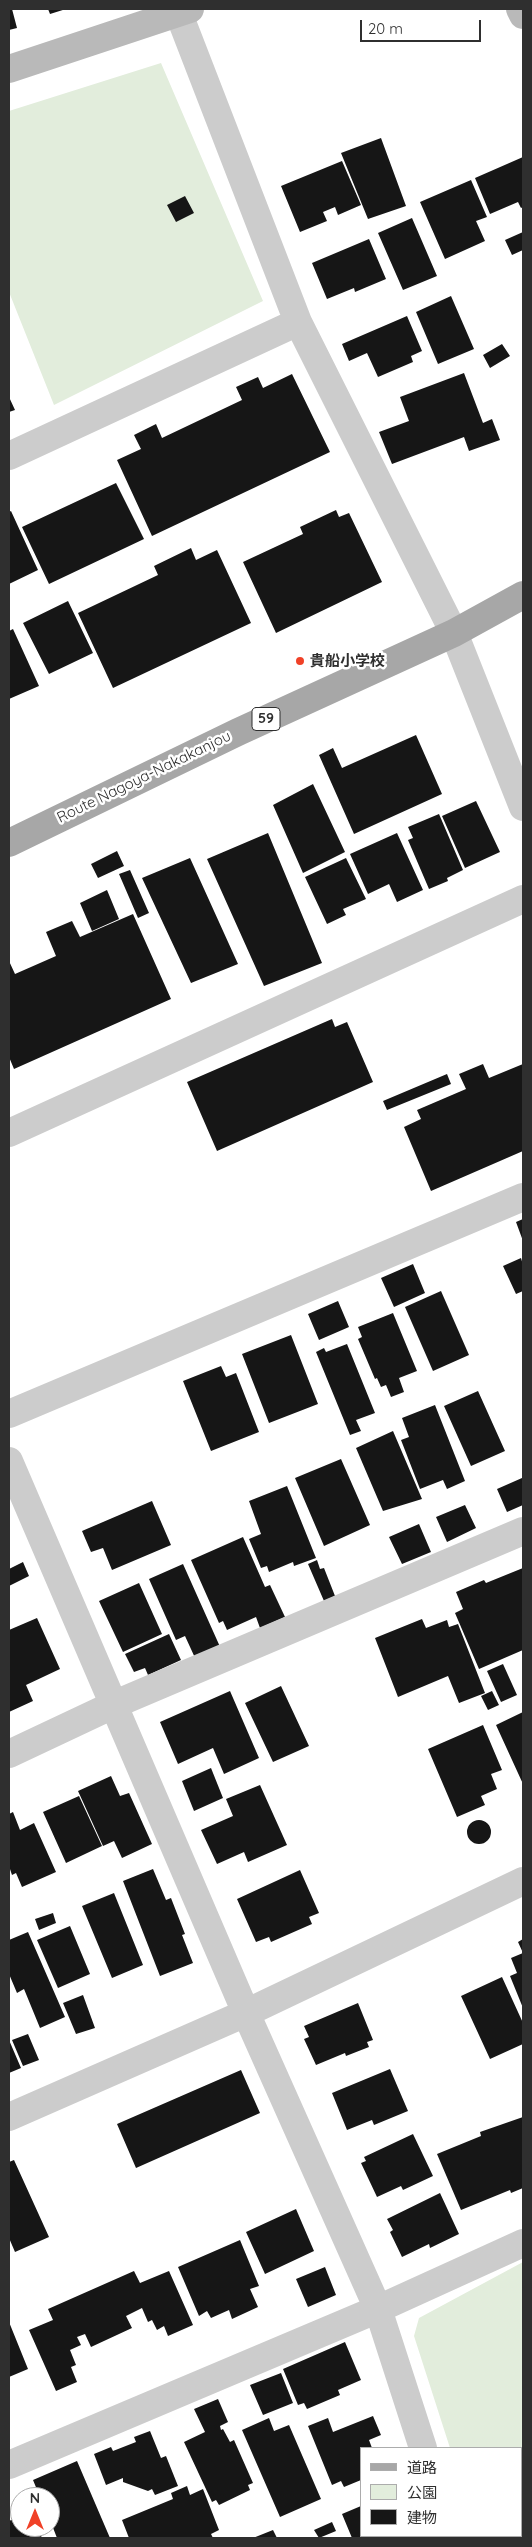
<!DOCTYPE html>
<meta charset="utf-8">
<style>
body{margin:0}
#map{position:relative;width:532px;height:2547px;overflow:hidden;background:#fff;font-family:Quicksand,"Noto Sans JP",sans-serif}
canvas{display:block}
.frame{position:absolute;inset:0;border:10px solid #2f2f2f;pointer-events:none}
.legend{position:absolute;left:360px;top:2447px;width:162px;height:90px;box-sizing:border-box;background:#fff;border:1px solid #acacac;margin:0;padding:6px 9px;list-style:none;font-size:15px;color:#2f2f2f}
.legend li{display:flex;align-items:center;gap:10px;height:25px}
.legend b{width:25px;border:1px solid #acacac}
.north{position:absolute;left:10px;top:2487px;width:50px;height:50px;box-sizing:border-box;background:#fff;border:1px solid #acacac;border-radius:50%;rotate:0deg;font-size:14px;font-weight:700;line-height:20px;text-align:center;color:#2f2f2f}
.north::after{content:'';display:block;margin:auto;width:18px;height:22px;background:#f04127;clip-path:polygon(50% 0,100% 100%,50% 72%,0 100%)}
.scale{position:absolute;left:360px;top:20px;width:121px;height:22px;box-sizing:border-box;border:2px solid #2f2f2f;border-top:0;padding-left:6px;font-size:15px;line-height:18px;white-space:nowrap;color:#2f2f2f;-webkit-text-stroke:4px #fff;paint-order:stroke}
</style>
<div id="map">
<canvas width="532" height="2547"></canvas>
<div class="frame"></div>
<ul class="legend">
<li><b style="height:6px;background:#a7a7a7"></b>道路</li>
<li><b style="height:14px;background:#e2eddc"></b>公園</li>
<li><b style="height:14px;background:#161616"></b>建物</li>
</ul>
<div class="north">N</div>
<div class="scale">20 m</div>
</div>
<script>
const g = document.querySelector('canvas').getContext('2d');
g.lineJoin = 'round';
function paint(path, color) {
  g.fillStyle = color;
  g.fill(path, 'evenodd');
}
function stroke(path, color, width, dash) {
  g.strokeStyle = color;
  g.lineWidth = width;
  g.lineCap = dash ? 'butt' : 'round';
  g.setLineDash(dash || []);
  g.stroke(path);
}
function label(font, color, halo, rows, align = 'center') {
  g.font = font + ' Quicksand,"Noto Sans JP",sans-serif';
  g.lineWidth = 5;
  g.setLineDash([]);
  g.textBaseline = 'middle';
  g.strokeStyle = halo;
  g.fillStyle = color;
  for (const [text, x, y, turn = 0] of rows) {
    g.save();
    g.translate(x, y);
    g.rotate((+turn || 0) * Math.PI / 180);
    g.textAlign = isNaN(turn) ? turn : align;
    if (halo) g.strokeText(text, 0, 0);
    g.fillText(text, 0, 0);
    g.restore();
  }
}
paint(new Path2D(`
 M 161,63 L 263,301 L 54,405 L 9,292 L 9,111 Z
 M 523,2262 L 523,2538 L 479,2538 L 478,2536 L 521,2536 L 521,2448 L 450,2448 L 414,2336 L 419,2318 Z`), '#e2eddc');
paint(new Path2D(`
 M 9,9 L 12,9 L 17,28 L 9,30 Z
 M 48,9 L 66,9 L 50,14 Z
 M 381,138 L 406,206 L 368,219 L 341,153 Z
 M 523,157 L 523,207 L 521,208 L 518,202 L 490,214 L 475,178 Z
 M 342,161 L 361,205 L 338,215 L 335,207 L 323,212 L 327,221 L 300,232 L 281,186 Z
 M 471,180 L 487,217 L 476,221 L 485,241 L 445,259 L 420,202 Z
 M 185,196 L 194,213 L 176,222 L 167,205 Z
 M 412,218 L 437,276 L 403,290 L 378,233 Z
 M 523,232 L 523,250 L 512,255 L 505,240 Z
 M 369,239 L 386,279 L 355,292 L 354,288 L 327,299 L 312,263 Z
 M 451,296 L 474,349 L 438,364 L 416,312 Z
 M 407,316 L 422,351 L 411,356 L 413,362 L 378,377 L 367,353 L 349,361 L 342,344 Z
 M 502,344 L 510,356 L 490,368 L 483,355 Z
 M 464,373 L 483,423 L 492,419 L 500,440 L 469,451 L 464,437 L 392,464 L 379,432 L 409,421 L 400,397 Z
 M 292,374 L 330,452 L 152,536 L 117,460 L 141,449 L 134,435 L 156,424 L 162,438 L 242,400 L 236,387 L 258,377 L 263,388 Z
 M 9,397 L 15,410 L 9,412 Z
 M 116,483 L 144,539 L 49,584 L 22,527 Z
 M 336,510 L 339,517 L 349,513 L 382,582 L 276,633 L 243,562 L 303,534 L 300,527 Z
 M 11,511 L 38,570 L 9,584 L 9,512 Z
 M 191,548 L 196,560 L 217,550 L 251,623 L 113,688 L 78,613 L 158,575 L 154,566 Z
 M 68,601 L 93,653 L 49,674 L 23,623 Z
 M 13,629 L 39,686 L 9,699 L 9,631 Z
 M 416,735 L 442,794 L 354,834 L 319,755 L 333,748 L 342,768 Z
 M 313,784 L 345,852 L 303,873 L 273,805 Z
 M 476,801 L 500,852 L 465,868 L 442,816 Z
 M 439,814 L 463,870 L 447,878 L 448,881 L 429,889 L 408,840 L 413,838 L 408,827 Z
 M 268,833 L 322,963 L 264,986 L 207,859 Z
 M 397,833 L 423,890 L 397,902 L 389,884 L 368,894 L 350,854 Z
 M 117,851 L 124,866 L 98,878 L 91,864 Z
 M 190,858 L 238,964 L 191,983 L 142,878 Z
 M 346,858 L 366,899 L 343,909 L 346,915 L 327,924 L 305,877 Z
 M 130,870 L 149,913 L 138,918 L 119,874 Z
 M 107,890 L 119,919 L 92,931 L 80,903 Z
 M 133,914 L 171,999 L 14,1069 L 9,1057 L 9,961 L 15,974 L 56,956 L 46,932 L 72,921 L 80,937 Z
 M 332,1019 L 335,1027 L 347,1022 L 373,1082 L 217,1151 L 187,1082 Z
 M 483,1064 L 489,1078 L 523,1064 L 523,1151 L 431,1191 L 404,1127 L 421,1119 L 417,1110 L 466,1089 L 459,1074 Z
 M 447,1074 L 451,1084 L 387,1110 L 383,1101 Z
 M 523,1219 L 523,1241 L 516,1222 Z
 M 521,1258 L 523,1265 L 523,1291 L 516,1294 L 503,1266 Z
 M 413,1264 L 425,1293 L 394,1307 L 381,1278 Z
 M 441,1291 L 469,1355 L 433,1371 L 405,1307 Z
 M 338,1301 L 349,1327 L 319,1340 L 308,1314 Z
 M 393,1313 L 417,1371 L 399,1378 L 404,1392 L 391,1397 L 386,1385 L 381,1387 L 377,1378 L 375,1379 L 358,1339 L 362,1337 L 358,1327 Z
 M 291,1335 L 318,1404 L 269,1423 L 242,1354 Z
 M 347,1344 L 375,1413 L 356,1420 L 361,1431 L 350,1435 L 316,1352 L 324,1348 L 326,1352 Z
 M 221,1366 L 226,1377 L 236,1373 L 259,1432 L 211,1451 L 183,1381 Z
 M 478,1391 L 505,1451 L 471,1466 L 444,1406 Z
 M 435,1405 L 465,1481 L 447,1489 L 443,1480 L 420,1489 L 401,1440 L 409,1437 L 402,1418 Z
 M 393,1431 L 422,1499 L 383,1511 L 356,1448 Z
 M 341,1459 L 370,1525 L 324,1546 L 295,1478 Z
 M 522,1478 L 523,1505 L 507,1512 L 497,1489 Z
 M 287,1486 L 316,1558 L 294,1566 L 293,1562 L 269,1572 L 267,1566 L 261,1568 L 249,1539 L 261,1534 L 249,1501 Z
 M 152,1501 L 171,1545 L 112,1570 L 103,1548 L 91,1552 L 82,1531 Z
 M 465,1505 L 476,1528 L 447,1542 L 436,1517 Z
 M 419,1524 L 431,1552 L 402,1564 L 389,1537 Z
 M 243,1537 L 265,1587 L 270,1585 L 285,1617 L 260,1628 L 256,1617 L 227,1630 L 223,1621 L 219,1623 L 191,1560 Z
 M 317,1560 L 320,1569 L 324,1568 L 335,1596 L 324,1601 L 308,1564 Z
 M 23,1562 L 29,1576 L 9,1586 L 9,1569 Z
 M 183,1564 L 221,1649 L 196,1660 L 185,1636 L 176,1640 L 149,1579 Z
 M 523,1568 L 523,1650 L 479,1669 L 455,1613 L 463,1609 L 456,1592 L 484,1580 L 486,1583 Z
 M 139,1583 L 162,1634 L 123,1652 L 99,1601 Z
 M 37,1618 L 60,1669 L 26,1685 L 33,1701 L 9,1712 L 9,1630 Z
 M 422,1619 L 426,1628 L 447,1620 L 449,1627 L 458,1624 L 485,1693 L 459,1703 L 448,1676 L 398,1697 L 375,1638 Z
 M 169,1634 L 181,1660 L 148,1675 L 145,1668 L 134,1672 L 125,1654 Z
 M 503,1664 L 517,1695 L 501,1702 L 487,1671 Z
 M 281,1686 L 309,1746 L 273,1762 L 245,1703 Z
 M 230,1691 L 259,1758 L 224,1774 L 213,1748 L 178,1764 L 160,1722 Z
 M 492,1691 L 499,1705 L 488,1710 L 481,1696 Z
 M 523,1712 L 523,1784 L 496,1725 Z
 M 483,1725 L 502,1770 L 491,1774 L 497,1789 L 481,1796 L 485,1805 L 457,1817 L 428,1749 Z
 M 211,1768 L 223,1798 L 194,1811 L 182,1781 Z
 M 111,1776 L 120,1796 L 129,1793 L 152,1844 L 122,1858 L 114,1841 L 103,1846 L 78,1791 Z
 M 260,1785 L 287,1845 L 248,1862 L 244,1852 L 217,1864 L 201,1830 L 233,1816 L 226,1799 Z
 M 79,1796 L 102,1846 L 66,1863 L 43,1812 Z
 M 13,1812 L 20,1830 L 34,1823 L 56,1872 L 22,1887 L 16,1873 L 12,1875 L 9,1866 L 9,1814 Z
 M467 1832a12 12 0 1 1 24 0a12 12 0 1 1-24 0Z
 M 153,1869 L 166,1900 L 171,1898 L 185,1934 L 182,1935 L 193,1963 L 160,1976 L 123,1881 Z
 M 300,1870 L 319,1913 L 309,1917 L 312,1924 L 271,1942 L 269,1937 L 256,1942 L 237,1899 Z
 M 114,1893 L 143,1965 L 112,1978 L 82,1906 Z
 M 53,1913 L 56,1923 L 39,1930 L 35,1919 Z
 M 70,1926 L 90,1974 L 58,1988 L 37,1940 Z
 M 28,1932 L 65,2017 L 40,2028 L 24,1989 L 17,1993 L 9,1974 L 9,1940 Z
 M 523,1939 L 523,2008 L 510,1976 L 517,1973 L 511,1958 L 523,1953 L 518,1942 Z
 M 502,1977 L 523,2023 L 523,2044 L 490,2059 L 461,1996 Z
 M 83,1995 L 95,2028 L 76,2034 L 63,2003 Z
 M 358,2003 L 373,2040 L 367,2042 L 369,2047 L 346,2056 L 345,2053 L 316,2065 L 304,2039 L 309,2037 L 304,2026 Z
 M 28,2034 L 39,2060 L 23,2066 L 12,2040 Z
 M 9,2040 L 21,2068 L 9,2073 Z
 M 390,2069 L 408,2111 L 374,2125 L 372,2120 L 347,2130 L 332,2093 Z
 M 241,2070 L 260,2113 L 136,2168 L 117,2124 Z
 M 523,2117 L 523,2188 L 511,2193 L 510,2190 L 461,2210 L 437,2154 L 481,2136 L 480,2132 Z
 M 413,2134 L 433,2176 L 403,2190 L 401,2186 L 377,2197 L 361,2163 L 366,2161 L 364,2157 Z
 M 14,2160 L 49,2237 L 15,2252 L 9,2238 L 9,2162 Z
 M 440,2193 L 459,2234 L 430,2248 L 429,2244 L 402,2257 L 390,2232 L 393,2230 L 387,2219 Z
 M 296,2209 L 314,2251 L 265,2274 L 246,2232 Z
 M 240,2240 L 259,2286 L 250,2289 L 258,2307 L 232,2319 L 229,2310 L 211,2318 L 207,2311 L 199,2316 L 178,2267 Z
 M 325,2267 L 336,2295 L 308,2307 L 296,2279 Z
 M 134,2271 L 140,2283 L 169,2271 L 193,2325 L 168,2336 L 164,2326 L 157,2330 L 152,2320 L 148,2322 L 142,2308 L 126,2316 L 132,2328 L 91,2347 L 85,2334 L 77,2337 L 81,2345 L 70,2350 L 76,2365 L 71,2367 L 77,2382 L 56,2391 L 29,2330 L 53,2320 L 48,2309 Z
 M 9,2322 L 28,2369 L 9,2377 Z
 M 345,2342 L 361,2380 L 338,2390 L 340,2395 L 307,2409 L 304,2403 L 298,2405 L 283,2369 Z
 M 281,2373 L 293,2403 L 263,2415 L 250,2385 Z
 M 218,2399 L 228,2422 L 220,2426 L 221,2430 L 223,2429 L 230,2442 L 234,2440 L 253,2483 L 248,2485 L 250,2490 L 219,2505 L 216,2500 L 212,2502 L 184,2442 L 205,2432 L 194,2409 Z
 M 373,2416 L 381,2435 L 369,2440 L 372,2448 L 361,2448 L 361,2480 L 344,2487 L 341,2481 L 332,2485 L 308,2426 L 328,2418 L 333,2432 Z
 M 269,2418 L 274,2431 L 289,2425 L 321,2499 L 280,2517 L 242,2430 Z
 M 150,2431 L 161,2458 L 166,2456 L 178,2486 L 155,2495 L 152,2489 L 148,2491 L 123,2482 L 123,2478 L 106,2485 L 94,2454 L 111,2447 L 113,2451 L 136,2442 L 134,2437 Z
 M 77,2461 L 110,2538 L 57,2538 L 50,2520 L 50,2497 L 40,2497 L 33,2480 Z
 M 187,2486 L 190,2495 L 203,2489 L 219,2530 L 211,2534 L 213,2538 L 129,2538 L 122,2520 L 173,2499 L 171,2493 Z
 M 361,2506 L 361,2536 L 422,2536 L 423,2538 L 352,2538 L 342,2514 Z
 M 20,2516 L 20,2527 L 37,2527 L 42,2538 L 9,2538 L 9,2521 Z
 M 332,2522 L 336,2531 L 319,2538 L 314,2530 Z
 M 273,2530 L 277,2538 L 253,2538 Z`), '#161616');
stroke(new Path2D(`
 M 177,9 L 298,322 L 454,633 L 523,807
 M 9,456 L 298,322
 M 9,1133 L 523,899
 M 9,1414 L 523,1197
 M 9,1461 L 246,2013 L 378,2309 L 423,2448
 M 9,1754 L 113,1705 L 523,1531
 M 9,2117 L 246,2013 L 523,1881
 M 9,2465 L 378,2309 L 523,2243
 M 450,2536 L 451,2538`), '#ccc', 28);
stroke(new Path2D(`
 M 520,9 L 523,15
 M 9,69 L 190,9`), '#b9b9b9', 28);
stroke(new Path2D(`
 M 9,843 L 238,732 L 454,633 L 523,595`), '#a7a7a7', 28);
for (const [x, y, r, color] of [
 [300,661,5,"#f04127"]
]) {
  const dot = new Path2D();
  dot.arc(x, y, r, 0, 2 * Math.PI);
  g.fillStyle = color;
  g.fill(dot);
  stroke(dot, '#fff', 2);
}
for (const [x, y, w] of [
 [266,719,28]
]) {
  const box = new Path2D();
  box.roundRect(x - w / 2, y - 11.5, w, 23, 4);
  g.fillStyle = '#fff';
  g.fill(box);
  stroke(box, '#2f2f2f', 1);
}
label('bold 14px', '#2f2f2f', null, [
 ["59",266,719]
]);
label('bold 15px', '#2f2f2f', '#fff', [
 ["貴船小学校",310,661]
], 'left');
label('15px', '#2f2f2f', '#fff', [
 ["Route Nagoya-Nakakanjou",144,777,-26]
]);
</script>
